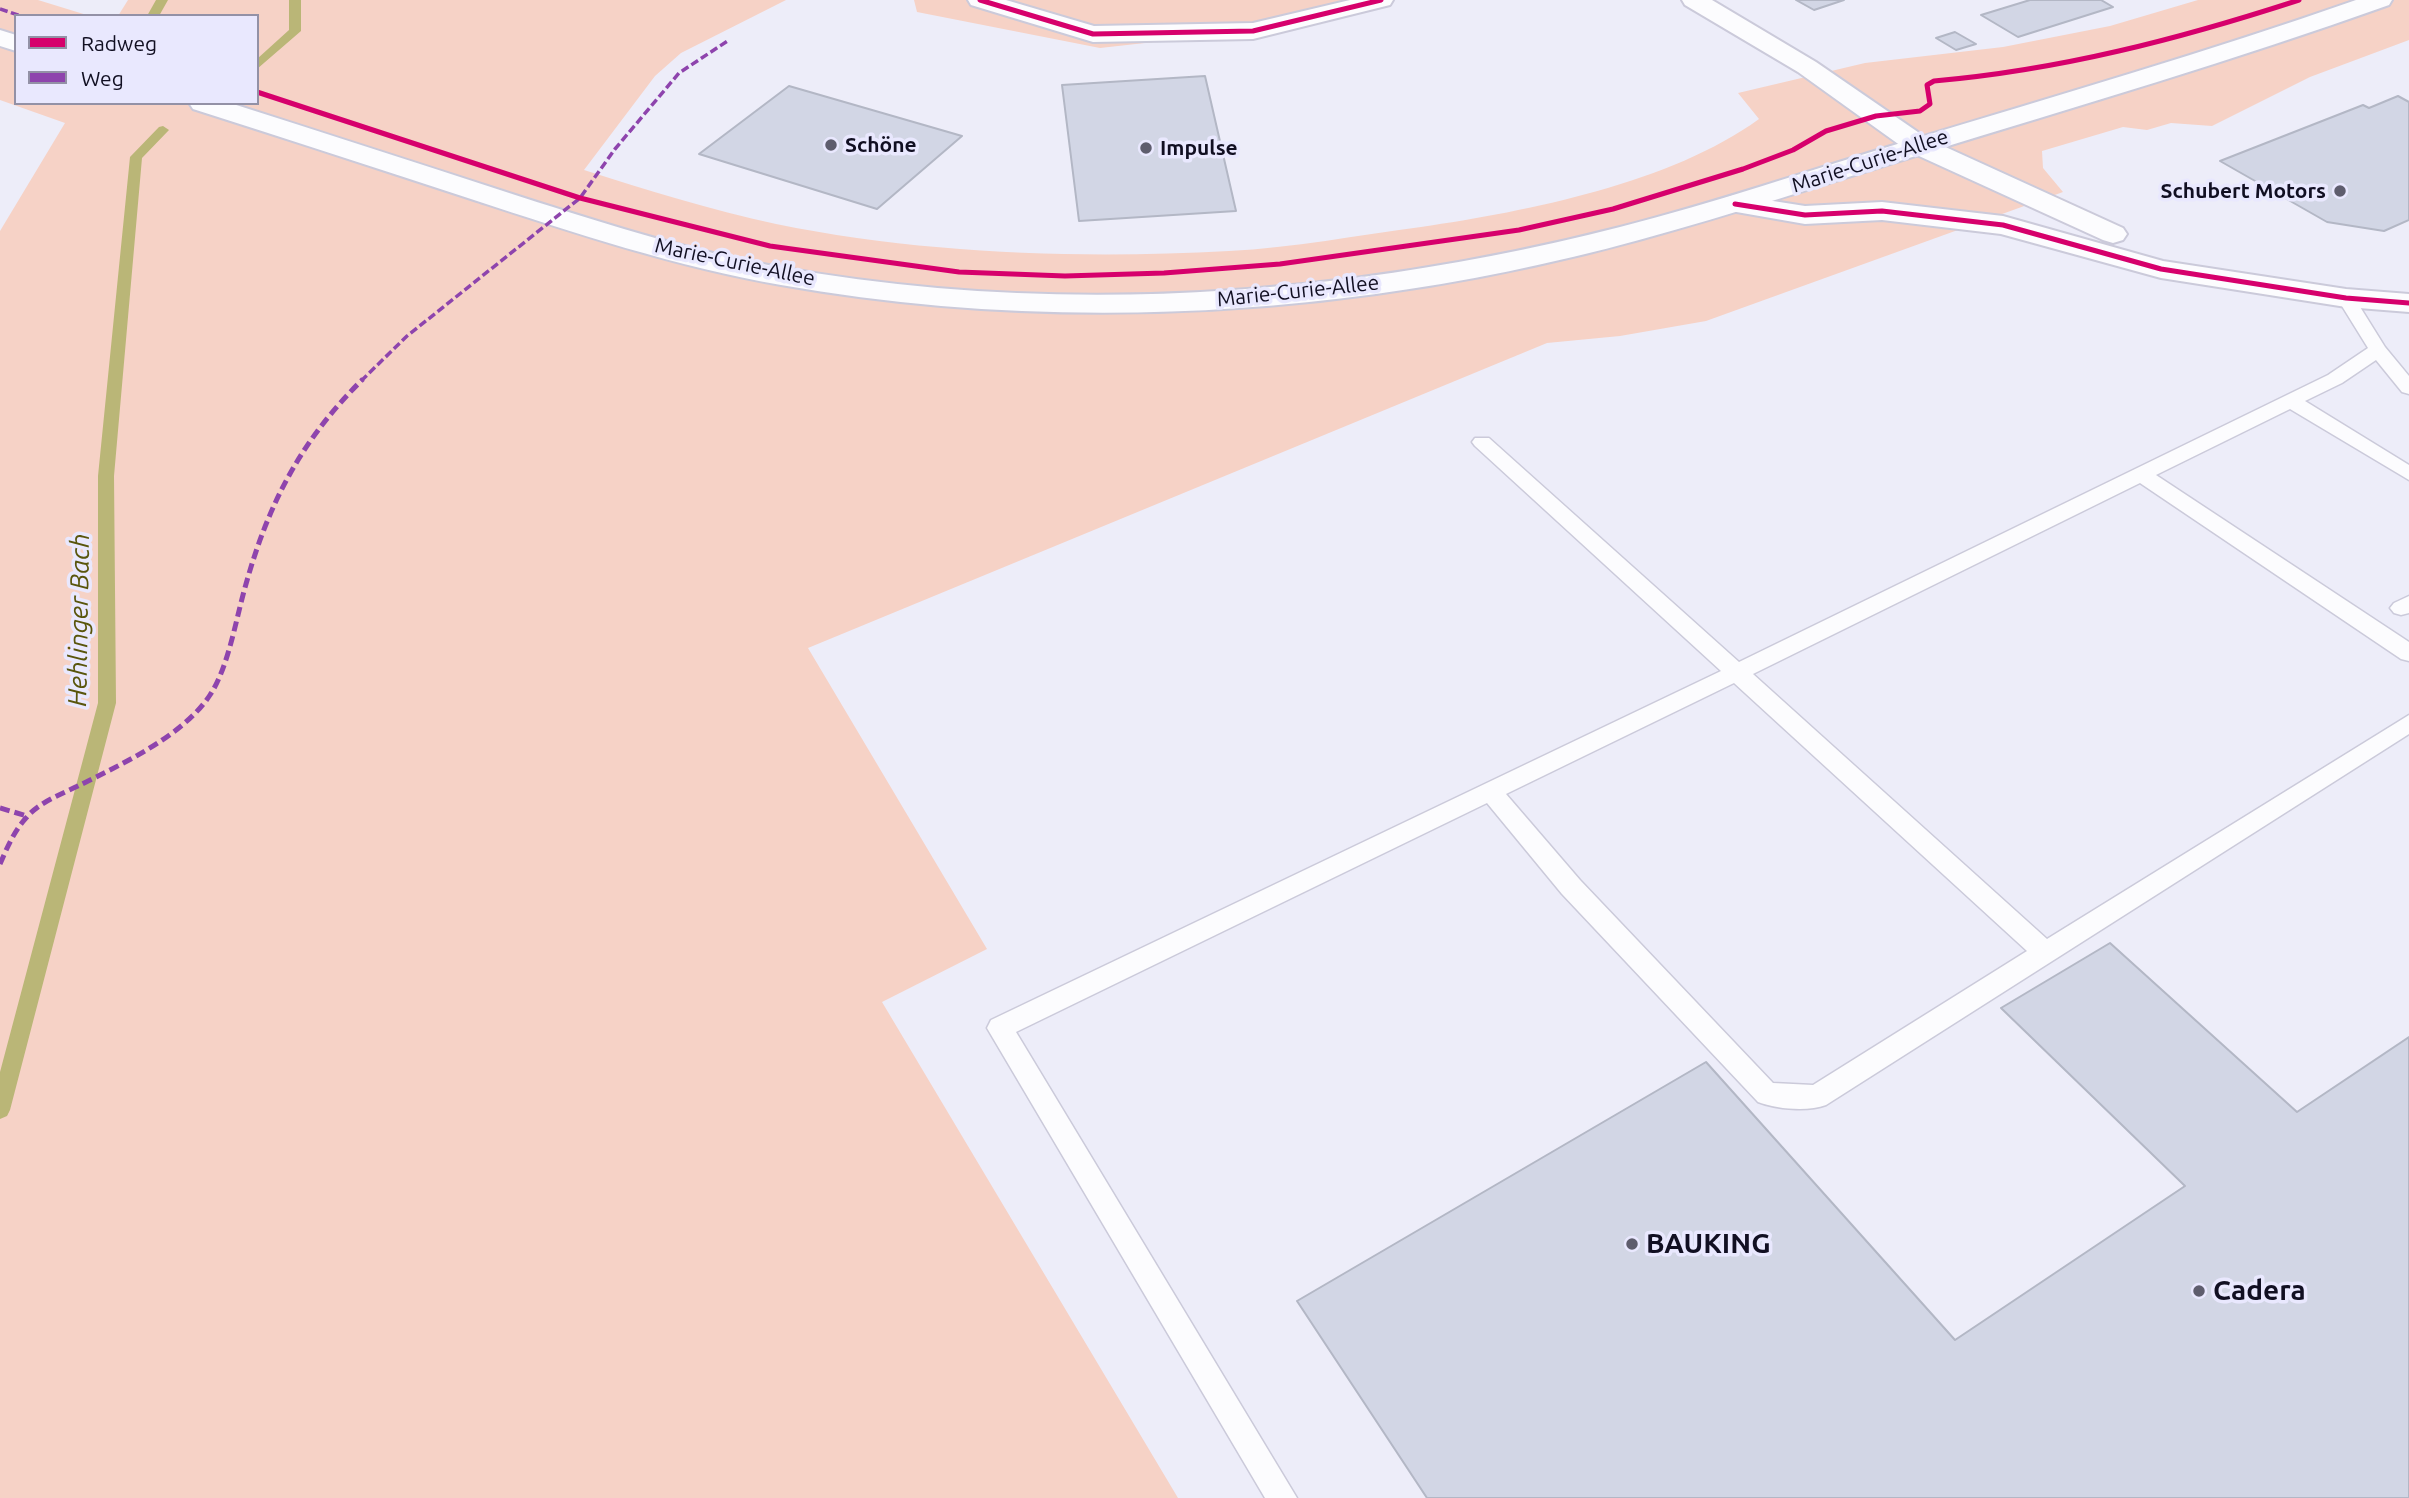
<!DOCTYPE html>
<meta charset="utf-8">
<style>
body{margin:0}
#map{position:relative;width:2409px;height:1498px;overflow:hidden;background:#ededf9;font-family:Ubuntu,sans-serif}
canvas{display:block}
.legend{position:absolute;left:14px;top:14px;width:245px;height:91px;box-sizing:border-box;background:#e9e8fe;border:2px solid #9391a6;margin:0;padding:9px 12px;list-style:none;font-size:21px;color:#110f22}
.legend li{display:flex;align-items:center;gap:14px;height:35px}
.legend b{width:35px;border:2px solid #9391a6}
</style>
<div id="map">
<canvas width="2409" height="1498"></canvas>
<ul class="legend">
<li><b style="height:9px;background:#d6006c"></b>Radweg</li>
<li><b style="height:9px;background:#8e44ad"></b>Weg</li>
</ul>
</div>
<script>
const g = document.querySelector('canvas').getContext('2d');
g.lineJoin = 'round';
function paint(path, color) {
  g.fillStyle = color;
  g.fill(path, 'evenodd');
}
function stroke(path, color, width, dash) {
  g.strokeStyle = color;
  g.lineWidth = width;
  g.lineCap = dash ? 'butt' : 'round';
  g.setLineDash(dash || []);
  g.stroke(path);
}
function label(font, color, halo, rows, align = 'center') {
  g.font = font + ' Ubuntu,sans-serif';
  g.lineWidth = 7;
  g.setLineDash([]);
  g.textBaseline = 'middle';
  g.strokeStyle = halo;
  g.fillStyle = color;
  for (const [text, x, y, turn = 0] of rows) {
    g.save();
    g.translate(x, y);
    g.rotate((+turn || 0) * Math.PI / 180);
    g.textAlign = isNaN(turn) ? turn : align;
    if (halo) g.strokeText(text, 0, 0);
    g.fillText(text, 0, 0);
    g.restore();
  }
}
paint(new Path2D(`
 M 0,0 L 38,0 L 90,16 L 16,16 L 16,103 L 257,103 L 257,16 L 118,16 L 128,0 L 786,0 L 681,53 L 655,76 L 584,170 C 647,190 711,210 776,224 C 923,254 1080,259 1229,251 C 1293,248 1358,235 1421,227 C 1529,211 1671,183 1759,119 L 1738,93 L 1865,63 L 2003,47 L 2110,26 L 2198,0 L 2409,0 L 2409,40 L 2310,77 L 2212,126 L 2171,123 L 2147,130 L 2123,127 L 2042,151 L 2043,168 L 2063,192 L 1706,321 L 1620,336 L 1547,343 L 808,648 L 987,949 L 882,1002 L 1178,1498 L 0,1498 L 0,231 L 65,123 L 0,100 Z
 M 914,0 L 1381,0 L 1253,31 L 1100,48 L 917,12 Z`), '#f6d2c6');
paint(new Path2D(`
 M 156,0 L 168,0 L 159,16 L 147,16 Z
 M 289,0 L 301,0 L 301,31 L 257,69 L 257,59 L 289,30 Z
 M 163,126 L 169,130 L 142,158 L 114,476 L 116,703 L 10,1110 L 7,1116 L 0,1119 L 0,1072 L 98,703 L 98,476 L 130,157 L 159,127 Z`), '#bab677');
const building = new Path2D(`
 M 1796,0 L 1844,0 L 1814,10 Z
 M 2030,0 L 2101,0 L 2113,7 L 2018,37 L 1981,15 Z
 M 1955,32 L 1976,44 L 1956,50 L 1936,38 Z
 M 1205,76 L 1236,211 L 1079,221 L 1062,85 Z
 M 789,86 L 962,136 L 877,209 L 699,154 Z
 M 2398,96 L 2409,102 L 2409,220 L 2384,231 L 2327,222 L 2220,161 L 2363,105 L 2369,108 Z
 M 2110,943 L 2297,1112 L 2409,1037 L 2409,1498 L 1427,1498 L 1297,1301 L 1706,1062 L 1955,1340 L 2185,1186 L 2001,1008 Z`);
paint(building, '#d2d6e5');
stroke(building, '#b3b7c5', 2);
const service = new Path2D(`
 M 2346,293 L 2352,294 L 2385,347 L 2409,376 L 2409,394 L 2402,392 L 2376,360 L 2342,383 L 2305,401 L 2409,465 L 2409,480 L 2290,409 L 2156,475 L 2409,642 L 2409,661 L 2401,659 L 2140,483 L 1753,674 L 2047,939 L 2409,715 L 2409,734 L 1826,1105 C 1808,1112 1776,1109 1758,1102 L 1562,894 L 1487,803 L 1016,1032 L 1297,1498 L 1265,1498 L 987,1028 L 991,1020 L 1721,671 L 1475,446 L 1472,442 L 1475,438 L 1489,438 L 1739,662 L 2328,375 L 2368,348 L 2337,298 ZM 1734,683 L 2027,951 L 1813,1085 L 1773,1083 L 1580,880 L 1506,794 Z
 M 2409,596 L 2409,613 L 2401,615 L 2394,613 L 2390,608 L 2394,603 Z`);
const minor = new Path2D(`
 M 968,0 L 1006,0 L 1094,26 L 1253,23 L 1350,0 L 1393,0 L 1390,5 L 1253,39 L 1093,42 L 971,5 Z
 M 1682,0 L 1712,0 L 1816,62 L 1928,139 L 2123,228 L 2127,234 L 2123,240 L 2113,243 L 2103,240 L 1908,151 L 1798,72 L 1685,5 Z
 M 1735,195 L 1805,206 L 1882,202 L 2003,216 L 2163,261 L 2346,289 L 2409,294 L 2409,312 L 2346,307 L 2161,278 L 2001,234 L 1882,220 L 1805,224 L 1725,210 L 1721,204 L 1725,198 Z`);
const secondary = new Path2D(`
 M 2356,0 L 2392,0 L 2389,5 C 2235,60 2078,106 1922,154 C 1828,183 1734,214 1639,240 C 1363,316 1063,335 781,285 C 677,267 575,233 474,200 C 380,169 287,139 193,109 L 189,103 L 230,103 C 321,132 412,161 503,191 C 593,220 685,250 779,267 C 1057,317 1346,297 1620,227 C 1715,203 1810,170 1904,142 C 2056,96 2207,52 2356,0 Z
 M 0,30 L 16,35 L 16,51 L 0,46 Z`);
stroke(service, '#cbcada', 3);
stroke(minor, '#cbcada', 4);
stroke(secondary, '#cbcada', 4);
paint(service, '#fcfcfe');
paint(minor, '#fcfcfe');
paint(secondary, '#fcfcfe');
stroke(new Path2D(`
 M 0,9 L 21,16
 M 361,381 L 407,336 L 580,198 L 615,149 L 679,73 L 729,40`), '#8e44ad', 3.5, [8, 3.5]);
stroke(new Path2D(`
 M 0,808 L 27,816
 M 0,864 C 7,848 14,831 26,818 C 39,802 62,794 80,785 C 122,764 183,736 210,695 C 229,666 236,618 246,584 C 269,502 302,439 363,379`), '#8e44ad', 5, [10, 5]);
stroke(new Path2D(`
 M 980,0 L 1093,34 L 1253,31 L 1381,0
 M 257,92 L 580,198 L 770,246 L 959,272 L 1065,276 L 1164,273 L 1280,264 L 1519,230 L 1613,209 L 1743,169 L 1793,150 L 1826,131 L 1876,116 L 1920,111 L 1930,104 L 1927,85 L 1934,81 C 2060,70 2179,39 2299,0
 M 1735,204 L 1805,215 L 1882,211 L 2003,225 L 2161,269 L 2346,298 L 2409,303`), '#d6006c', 5);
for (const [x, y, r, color] of [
 [831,145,7,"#5e5d6d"],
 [1146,148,7,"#5e5d6d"],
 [2340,191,7,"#5e5d6d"],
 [1632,1244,7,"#5e5d6d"],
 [2199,1291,7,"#5e5d6d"]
]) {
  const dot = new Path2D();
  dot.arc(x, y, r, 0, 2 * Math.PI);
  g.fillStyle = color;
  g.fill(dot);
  stroke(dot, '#e9e8fe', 2.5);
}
label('bold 21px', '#110f22', '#e9e8fe', [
 ["Schöne",845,145],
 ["Impulse",1160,148],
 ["Schubert Motors",2326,191,"right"]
], 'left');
label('21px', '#110f22', '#e9e8fe', [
 ["Marie-Curie-Allee",1870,161,-18],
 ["Marie-Curie-Allee",735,262,12],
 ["Marie-Curie-Allee",1298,291,-6]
]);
label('italic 26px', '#59550c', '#e9e8fe', [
 ["Hehlinger Bach",79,620,-89]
]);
label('bold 28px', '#110f22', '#e9e8fe', [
 ["BAUKING",1646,1244],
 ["Cadera",2213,1291]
], 'left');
</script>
